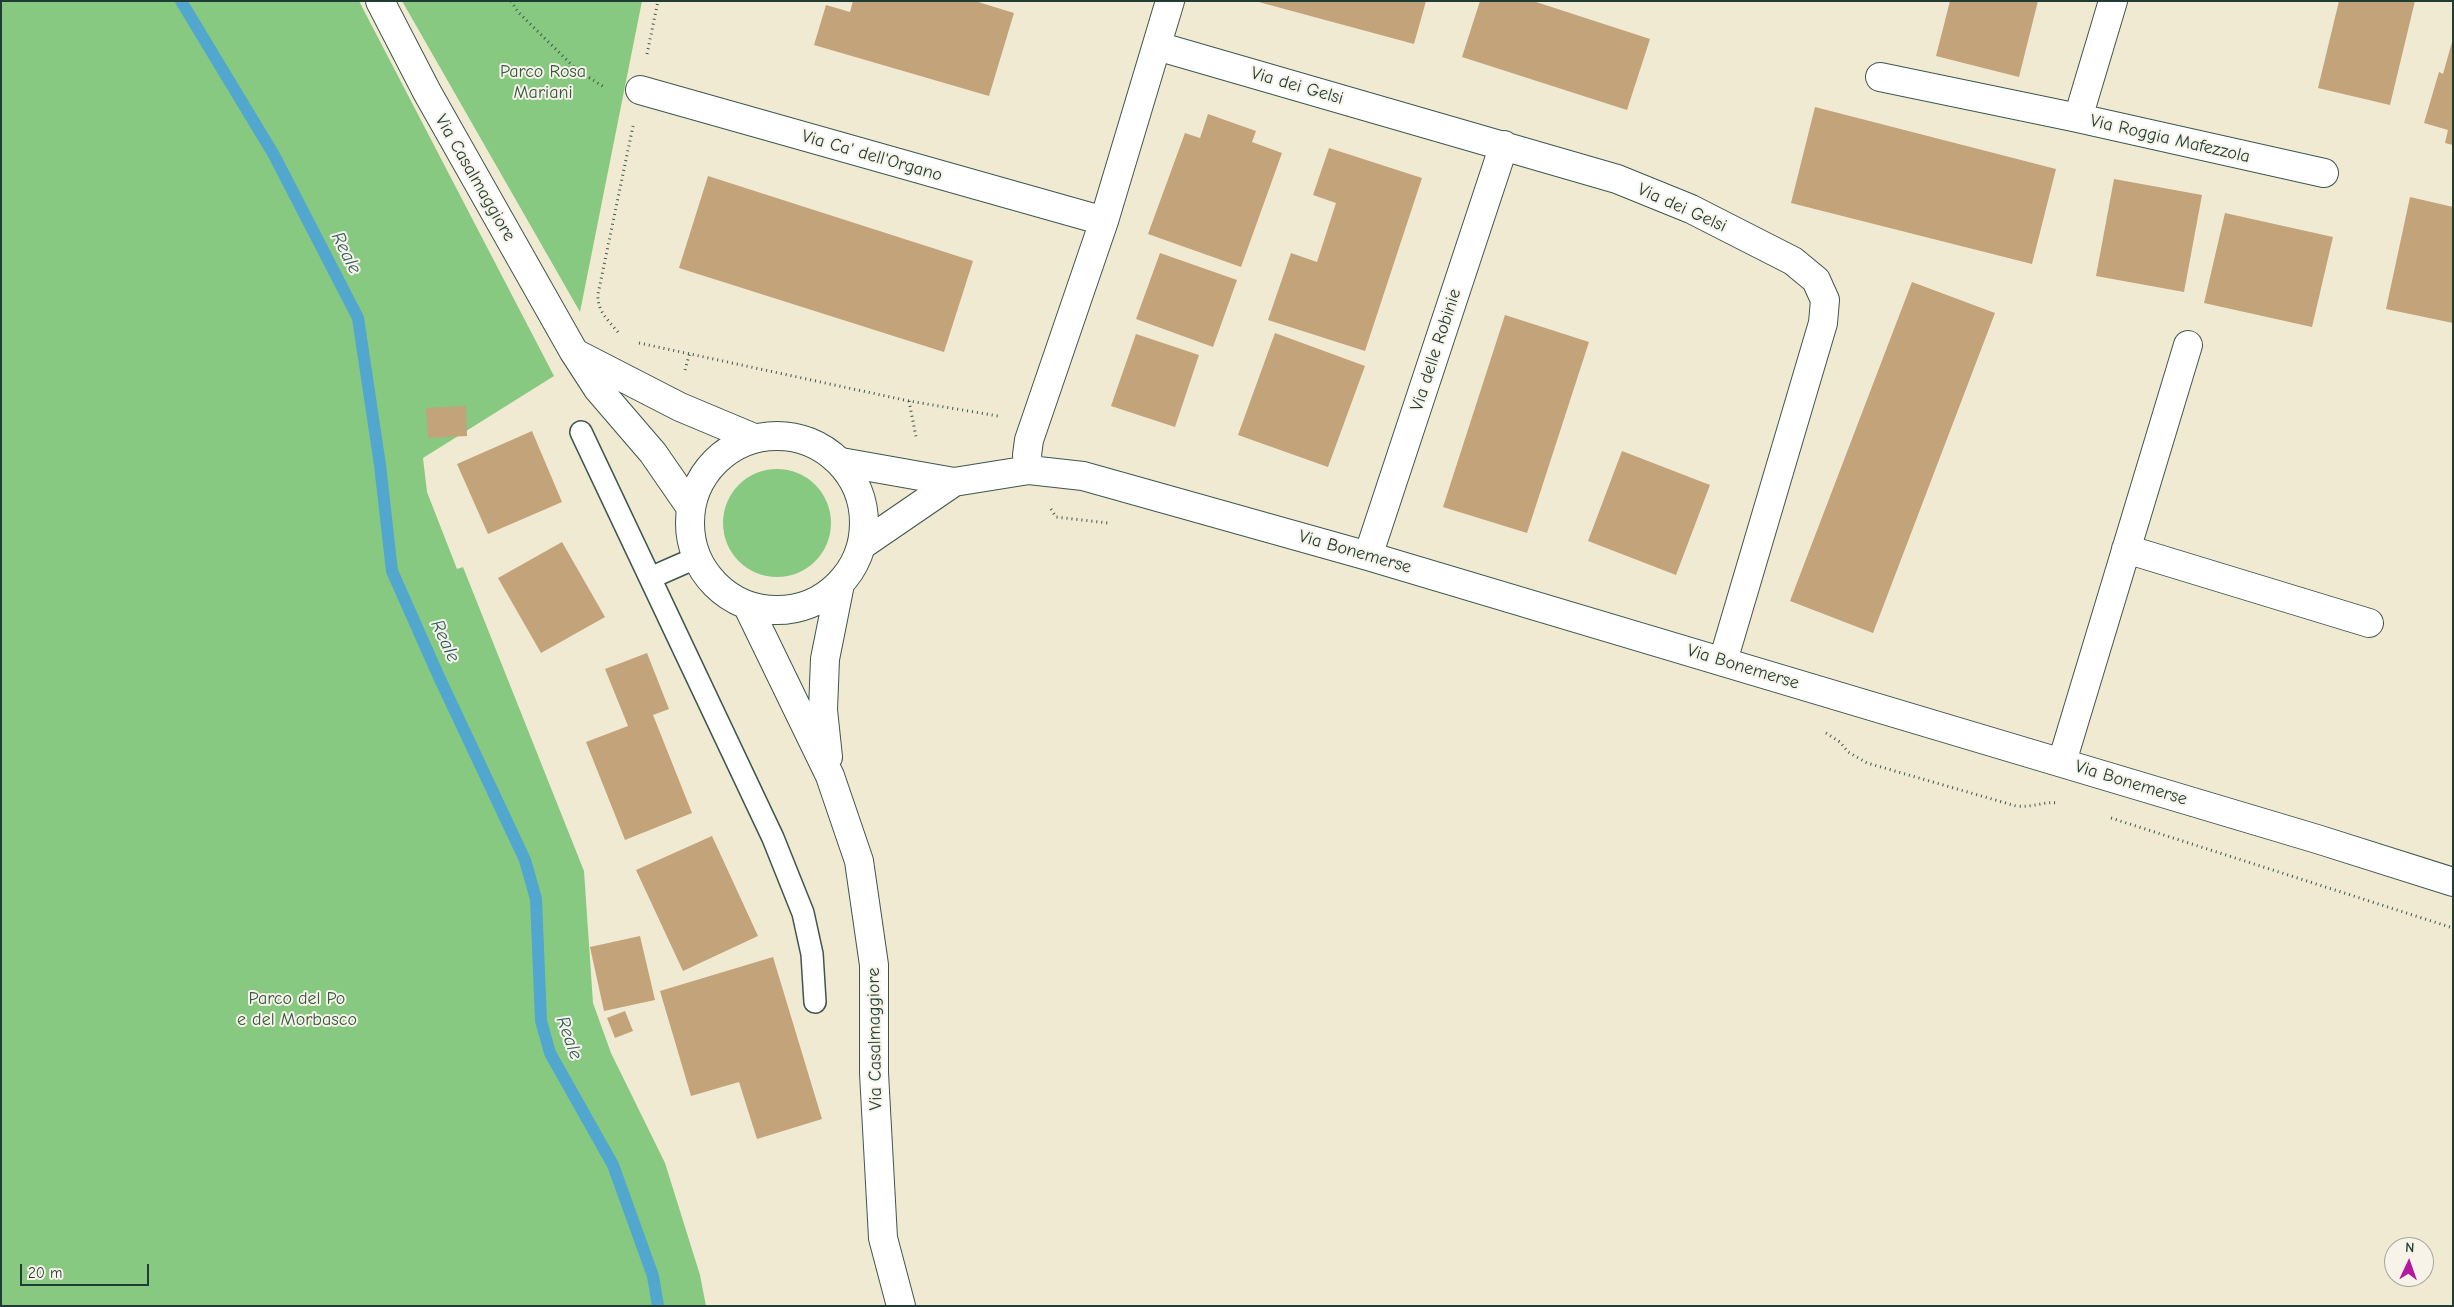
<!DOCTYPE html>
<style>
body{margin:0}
#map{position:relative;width:2454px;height:1307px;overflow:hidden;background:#f1ead3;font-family:"Comic Neue",sans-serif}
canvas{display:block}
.frame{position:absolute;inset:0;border:2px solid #1f3d34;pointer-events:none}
.north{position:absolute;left:2384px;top:1237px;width:50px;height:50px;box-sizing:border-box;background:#f7f3e8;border:1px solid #a1aaa0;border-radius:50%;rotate:3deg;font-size:14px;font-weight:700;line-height:20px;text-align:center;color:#1f3d34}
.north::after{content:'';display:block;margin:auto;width:18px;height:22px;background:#b5179e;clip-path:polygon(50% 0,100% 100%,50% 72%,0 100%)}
.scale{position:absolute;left:20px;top:1264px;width:129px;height:22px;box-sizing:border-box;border:2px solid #1f3d34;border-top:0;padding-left:6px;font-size:15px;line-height:18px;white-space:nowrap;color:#1f3d34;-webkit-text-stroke:4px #f7f3e8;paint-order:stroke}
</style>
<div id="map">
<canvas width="2454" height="1307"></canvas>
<div class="frame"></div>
<div class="north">N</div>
<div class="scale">20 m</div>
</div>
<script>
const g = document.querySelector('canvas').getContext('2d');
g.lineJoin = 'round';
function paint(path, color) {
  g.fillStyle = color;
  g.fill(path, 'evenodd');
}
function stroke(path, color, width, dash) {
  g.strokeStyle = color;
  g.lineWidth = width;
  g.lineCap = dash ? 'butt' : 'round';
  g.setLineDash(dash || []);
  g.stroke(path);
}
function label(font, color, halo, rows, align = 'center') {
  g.font = font + ' "Comic Neue",sans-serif';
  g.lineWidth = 4;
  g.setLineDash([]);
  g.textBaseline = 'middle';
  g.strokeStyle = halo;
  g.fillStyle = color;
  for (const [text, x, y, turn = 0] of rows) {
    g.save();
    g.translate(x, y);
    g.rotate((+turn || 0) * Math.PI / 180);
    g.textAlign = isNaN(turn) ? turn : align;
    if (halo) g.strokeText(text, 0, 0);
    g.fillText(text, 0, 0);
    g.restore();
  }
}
paint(new Path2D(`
 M 1,1 L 359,1 L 554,376 L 423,458 L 427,492 L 457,569 L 463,567 L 584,871 L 593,1003 L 611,1053 L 665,1163 L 700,1275 L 706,1306 L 1,1306 Z
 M 402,1 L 642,1 L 580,312 Z
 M723 523a54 54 0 1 1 108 0a54 54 0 1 1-108 0Z`), '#87c981');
stroke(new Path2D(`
 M 181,1 L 274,155 L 358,318 L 380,465 L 392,571 L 439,677 L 525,860 L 536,899 L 541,1021 L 550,1053 L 613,1165 L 653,1276 L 658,1306`), '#51a7ce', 12);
paint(new Path2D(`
 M 853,1 L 975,1 L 1014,13 L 989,96 L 814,45 L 826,5 L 850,12 Z
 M 1255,1 L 1426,1 L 1414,44 Z
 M 1480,1 L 1533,1 L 1650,39 L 1627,110 L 1462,57 Z
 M 1950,1 L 2038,1 L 2019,77 L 1936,56 Z
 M 2339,1 L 2415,1 L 2390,105 L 2318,88 Z
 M 2452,42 L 2453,42 L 2453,145 L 2445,143 L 2448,130 L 2424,123 L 2439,72 L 2443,74 Z
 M 1815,107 L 2056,169 L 2032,264 L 1791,203 Z
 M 1208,114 L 1256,131 L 1252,142 L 1282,153 L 1241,267 L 1148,234 L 1185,133 L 1200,138 Z
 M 1329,148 L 1422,178 L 1365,351 L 1268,320 L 1291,253 L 1317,262 L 1336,203 L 1313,195 Z
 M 708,176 L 973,261 L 944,352 L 679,268 Z
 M 2114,179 L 2202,195 L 2184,292 L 2096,276 Z
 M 2410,197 L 2453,207 L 2453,323 L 2386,309 Z
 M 2225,213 L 2333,237 L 2312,327 L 2204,303 Z
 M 1160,253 L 1237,280 L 1213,347 L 1136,319 Z
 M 1912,282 L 1995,313 L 1873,633 L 1790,601 Z
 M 1505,315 L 1589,342 L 1527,533 L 1443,507 Z
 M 1275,333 L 1365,366 L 1328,467 L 1238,435 Z
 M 1136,334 L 1199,355 L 1175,427 L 1111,406 Z
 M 466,406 L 467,436 L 428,438 L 426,408 Z
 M 532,431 L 562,502 L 488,534 L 457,464 Z
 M 1622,451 L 1710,485 L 1676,575 L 1588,541 Z
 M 562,542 L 605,617 L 541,653 L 498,578 Z
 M 647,653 L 669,709 L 653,715 L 692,813 L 625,840 L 586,742 L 628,726 L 605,669 Z
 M 712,836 L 758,936 L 683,971 L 636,870 Z
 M 640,936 L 655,1000 L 604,1011 L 590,947 Z
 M 773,957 L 822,1119 L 757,1139 L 739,1082 L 691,1096 L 660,991 Z
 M 625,1011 L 633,1031 L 615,1038 L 607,1018 Z`), '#c2a37a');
const service = new Path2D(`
 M 581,432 L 773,838 L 803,913 L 812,954 L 815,1002
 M 650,578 L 698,557`);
const minor = new Path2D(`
 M 2113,1 L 2078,118 L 2324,173
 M 1157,46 L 1617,179 L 1691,209 L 1793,261 L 1816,280 L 1825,300 L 1823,323 L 1723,661
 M 1880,77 L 2078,118
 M 640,90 L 1104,221
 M 841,462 L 954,482 L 1029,470 L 1027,455 L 1029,440 L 1104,221 L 1170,1
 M 1029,470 L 1083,476 L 1368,556 L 2317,839 L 2453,882
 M 862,545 L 954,482
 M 2126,549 L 2369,623
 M 1368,556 L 1504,145
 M 2062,762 L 2188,345`);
const secondary = new Path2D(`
 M 380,1 L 427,92 L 574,352 L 598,389 L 653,453 L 691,508
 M 575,353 L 680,407 L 754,438
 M690 523a87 87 0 1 1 174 0a87 87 0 1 1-174 0Z
 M 747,605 L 830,776 L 859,861 L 874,965 L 874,1073 L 883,1238 L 901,1306
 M 828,757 L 823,710 L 825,659 L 840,584`);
stroke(service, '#3e574c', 24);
stroke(minor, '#3e574c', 30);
stroke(secondary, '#3e574c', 30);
stroke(new Path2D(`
 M 511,1 L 518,12 L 577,70 L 604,87
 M 647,54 L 658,1
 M 618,332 C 608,320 597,311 598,294 L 633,126
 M 639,343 L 909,401 L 998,416
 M 685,370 L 690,352
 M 909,401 L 916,437
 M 1051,509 L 1056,517 L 1108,523
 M 1826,733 L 1840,742 L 1848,752 L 1867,763 L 2016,806 C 2033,808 2043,801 2059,803
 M 2111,818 L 2453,928`), '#3e574c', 3, [1, 4]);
stroke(service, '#fff', 21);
stroke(minor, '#fff', 28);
stroke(secondary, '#fff', 28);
label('18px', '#345943', '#f7f3e8', [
 ["Parco Rosa",543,72],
 ["Mariani",543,93],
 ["Parco del Po",297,999],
 ["e del Morbasco",297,1020]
]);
label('18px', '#1f3d34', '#f7f3e8', [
 ["Via dei Gelsi",1297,86,16],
 ["Via Roggia Mafezzola",2170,139,13],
 ["Via Ca' dell'Organo",872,156,16],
 ["Via Casalmaggiore",475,178,60],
 ["Via dei Gelsi",1682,208,24],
 ["Via delle Robinie",1436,350,-72],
 ["Via Bonemerse",1355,552,16],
 ["Via Bonemerse",1743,667,17],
 ["Via Bonemerse",2131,783,17],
 ["Via Casalmaggiore",875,1039,-91]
]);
label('italic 19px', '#2e5d62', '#f7f3e8', [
 ["Reale",346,253,63],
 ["Reale",445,641,65],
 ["Reale",569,1038,70]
]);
</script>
